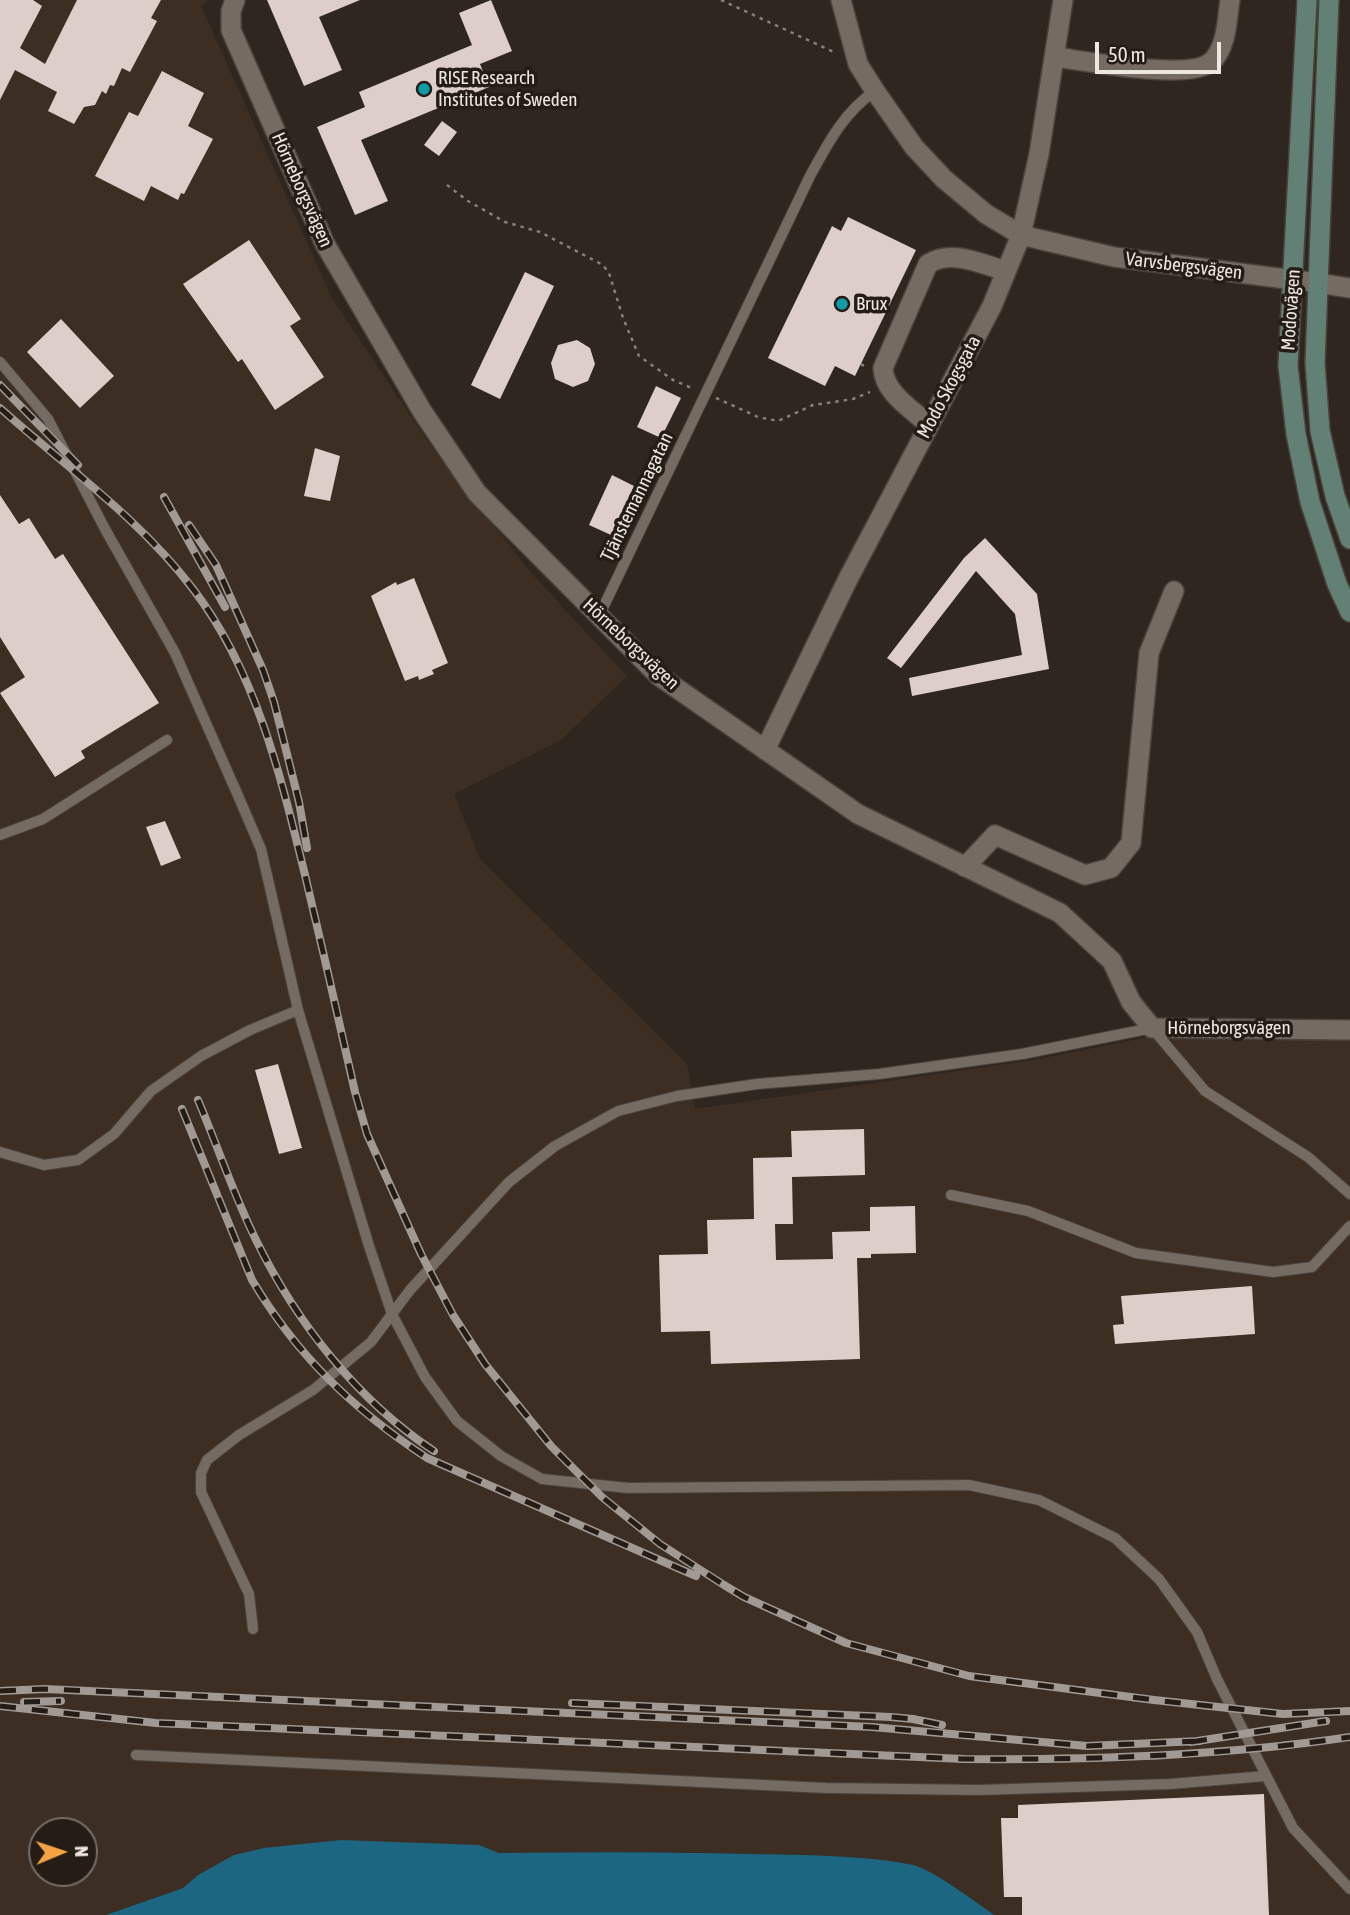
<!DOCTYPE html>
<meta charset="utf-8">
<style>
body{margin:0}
#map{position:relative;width:1350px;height:1915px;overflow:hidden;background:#2f261f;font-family:"Asap Condensed",sans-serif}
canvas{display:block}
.north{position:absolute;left:28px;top:1817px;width:70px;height:70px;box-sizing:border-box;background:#251c16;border:2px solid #756d68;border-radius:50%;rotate:88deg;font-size:19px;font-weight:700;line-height:28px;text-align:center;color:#ede7e2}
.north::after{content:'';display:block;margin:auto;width:24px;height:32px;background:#f5a345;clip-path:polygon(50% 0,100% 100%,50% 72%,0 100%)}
.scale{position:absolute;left:1095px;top:42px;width:126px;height:32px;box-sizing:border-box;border:4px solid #ede7e2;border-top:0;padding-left:9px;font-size:21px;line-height:24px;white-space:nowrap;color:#ede7e2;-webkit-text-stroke:5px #251c16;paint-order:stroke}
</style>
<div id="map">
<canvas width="1350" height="1915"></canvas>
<div class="north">N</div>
<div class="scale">50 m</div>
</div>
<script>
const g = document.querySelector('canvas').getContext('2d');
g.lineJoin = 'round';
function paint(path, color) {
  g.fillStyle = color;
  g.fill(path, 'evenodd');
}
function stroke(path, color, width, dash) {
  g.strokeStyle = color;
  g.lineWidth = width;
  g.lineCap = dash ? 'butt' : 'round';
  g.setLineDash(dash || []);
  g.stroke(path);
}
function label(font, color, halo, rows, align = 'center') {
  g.font = font + ' "Asap Condensed",sans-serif';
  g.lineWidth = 7;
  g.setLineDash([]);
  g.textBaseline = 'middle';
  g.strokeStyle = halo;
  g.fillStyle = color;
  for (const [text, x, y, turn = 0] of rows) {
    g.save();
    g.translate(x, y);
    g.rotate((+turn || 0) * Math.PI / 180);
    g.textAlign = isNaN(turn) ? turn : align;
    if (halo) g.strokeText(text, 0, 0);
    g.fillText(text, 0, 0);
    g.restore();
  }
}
paint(new Path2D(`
 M 0,0 L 209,0 L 201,6 L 332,298 L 426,439 L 533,575 L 627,676 L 561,740 L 454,794 L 480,859 L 687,1064 L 695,1109 L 1033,1060 L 1163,1034 L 1350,1040 L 1350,1915 L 994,1915 L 960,1891 L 915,1866 L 808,1855 L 660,1852 L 499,1853 L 479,1845 L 198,1875 L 183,1888 L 106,1915 L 0,1915 ZM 42,1831 L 84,1831 L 84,1873 L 42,1873 Z`), '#3c2e22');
paint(new Path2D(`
 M 341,1840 L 479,1845 L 499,1853 C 584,1852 669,1852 754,1854 C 804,1855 864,1855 913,1865 C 933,1870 976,1902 994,1915 L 106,1915 L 183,1888 L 198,1875 L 234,1855 L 264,1848 Z`), '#1c6681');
paint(new Path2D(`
 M 0,0 L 33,0 L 42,6 L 20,48 L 45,64 L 77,0 L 161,0 L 151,18 L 157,21 L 130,72 L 122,68 L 114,86 L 110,85 L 106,94 L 102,91 L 95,105 L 84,107 L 74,124 L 48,111 L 57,92 L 15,70 L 0,100 Z
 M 267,0 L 360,0 L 319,17 L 342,70 L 304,86 Z
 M 491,0 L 512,51 L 480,64 L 489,87 L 361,140 L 388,201 L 355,215 L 317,127 L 365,107 L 359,92 L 472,45 L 459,13 Z
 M 162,71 L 204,93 L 188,126 L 213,139 L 184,194 L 181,193 L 178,200 L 151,186 L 144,201 L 95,176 L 129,112 L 138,116 Z
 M 442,121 L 457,132 L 439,156 L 424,145 Z
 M 848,217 L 916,250 L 855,376 L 835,366 L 825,386 L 768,358 L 832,226 L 841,231 Z
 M 249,240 L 301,319 L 290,326 L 324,377 L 275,410 L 242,359 L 238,362 L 183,284 Z
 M 525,272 L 554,286 L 500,399 L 471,385 Z
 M 61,319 L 114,376 L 80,408 L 27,352 Z
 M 577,340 L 590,348 L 595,364 L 588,381 L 573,387 L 555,379 L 551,363 L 558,345 Z
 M 656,386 L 681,398 L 661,438 L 637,427 Z
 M 315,448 L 340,456 L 330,501 L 304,496 Z
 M 612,475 L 634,486 L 611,535 L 589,525 Z
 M 0,495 L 19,524 L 29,518 L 55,559 L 63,554 L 159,703 L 81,751 L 85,758 L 55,777 L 0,693 L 25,677 L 0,637 Z
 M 985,538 L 1037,594 L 1049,669 L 912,696 L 909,678 L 1022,655 L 1015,614 L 976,571 L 901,668 L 887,658 L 964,558 Z
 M 414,578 L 448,663 L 432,670 L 434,674 L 419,680 L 418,676 L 405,681 L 371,596 L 396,582 L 397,585 Z
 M 165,821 L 181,858 L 161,866 L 146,827 Z
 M 278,1064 L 302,1148 L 279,1154 L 255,1070 Z
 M 864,1129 L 865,1175 L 792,1177 L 793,1224 L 775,1224 L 776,1260 L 833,1259 L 832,1232 L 870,1231 L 870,1207 L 915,1206 L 916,1253 L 871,1254 L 871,1258 L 857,1258 L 860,1359 L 711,1364 L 710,1331 L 661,1332 L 659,1255 L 708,1254 L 707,1220 L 754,1219 L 753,1158 L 792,1157 L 791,1131 Z
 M 1252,1286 L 1255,1334 L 1115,1344 L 1113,1325 L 1124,1324 L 1121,1296 Z
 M 1264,1794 L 1269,1915 L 1022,1915 L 1022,1897 L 1004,1897 L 1001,1818 L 1018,1818 L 1018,1805 Z`), '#ddcec9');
const service = new Path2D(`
 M 0,362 L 48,419 L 105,529 L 175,653 L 236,791 L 261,849 L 298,1010 L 369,1246 L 392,1314 L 425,1377 L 457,1421 L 501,1456 L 542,1479 L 628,1488 L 969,1485 L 1039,1500 L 1115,1538 L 1159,1579 L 1197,1632 L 1217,1679 L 1293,1828 L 1350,1889
 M 599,616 L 810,176 C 828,143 844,112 875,91
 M 0,835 L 43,819 L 167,740
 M 0,1152 L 44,1165 L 78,1160 L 114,1134 L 151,1091 L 201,1056 L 250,1030 L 298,1010
 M 951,1195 L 1028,1211 L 1136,1253 L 1273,1272 L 1312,1267 L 1350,1226
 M 253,1629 L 249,1594 L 201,1492 L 201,1473 L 207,1460 L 239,1435 L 313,1390 L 371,1342 L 410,1290 L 509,1182 L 555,1146 L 618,1111 L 677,1096 L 757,1084 L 879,1074 L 1022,1054 L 1152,1028 L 1205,1091 L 1308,1157 L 1350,1194
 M 136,1755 L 826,1788 L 979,1790 L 1170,1784 L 1266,1776`);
const minor = new Path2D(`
 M 235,0 L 231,11 L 231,30 L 325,244 L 422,411 L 477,493 L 659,676 L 858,814 L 1060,913 L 1112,961 L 1131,1002 L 1152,1028 L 1350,1030
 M 841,0 L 858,64 L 875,91 L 914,147 L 944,179 L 986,214 L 1021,235 L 1114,257 L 1318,283
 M 1055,57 C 1086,61 1189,81 1211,62 C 1227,48 1227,19 1230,0
 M 929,425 C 912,409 884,393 883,368 L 928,264 C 952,249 981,264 1006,271
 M 765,750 L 848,579 L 992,306 L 1021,235 L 1039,154 L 1063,0
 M 965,867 L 995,835 L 1085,875 L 1111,868 L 1131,843 L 1149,653 L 1174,591`);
const tertiary = new Path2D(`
 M 1318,283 L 1350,288`);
const secondary = new Path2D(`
 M 1307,0 L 1288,366 L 1296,434 L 1310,502 L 1337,584 L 1350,612
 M 1329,0 L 1315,363 L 1320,431 L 1335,496 L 1350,539`);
stroke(service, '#4a433c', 12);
stroke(minor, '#4a433c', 22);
stroke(tertiary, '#4a433c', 22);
stroke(secondary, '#4a433c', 22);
stroke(new Path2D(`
 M 721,0 L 836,53
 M 447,185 L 468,201 L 505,222 L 540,232 L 603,265 L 609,273 L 623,318 L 639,356 L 673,380 L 694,389
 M 861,364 L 867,368
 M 716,398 L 758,417 L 778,421 L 813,405 L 853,399 L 870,392`), '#877f79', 2.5, [3.5, 5]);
stroke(service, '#756b63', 10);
stroke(minor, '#756b63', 19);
stroke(tertiary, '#756b63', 19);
stroke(secondary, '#628076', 19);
const rail = new Path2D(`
 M 0,385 L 78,465
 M 0,408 C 66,467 139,518 193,589 C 256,671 281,777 305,875 C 322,947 339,1020 355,1092 L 367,1134 L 421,1254 L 453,1315 L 485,1364 L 551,1446 L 602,1497 L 660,1544 L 724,1585 L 744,1597 L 846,1643 L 969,1676 L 1154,1700 L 1283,1714 L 1350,1711
 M 164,497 L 225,607
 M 189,525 L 216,565 L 263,670 L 274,702 L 299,802 L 307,848
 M 198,1100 C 218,1147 234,1196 257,1242 C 297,1323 358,1401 434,1451
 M 182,1109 L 252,1280 C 298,1357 353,1409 427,1458 L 696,1576
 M 0,1691 L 45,1689 L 872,1727 L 1087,1746 L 1200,1741
 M 24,1702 L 61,1701
 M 572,1703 L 891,1717 L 913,1719 L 942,1725
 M 0,1706 L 156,1723 L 964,1759 C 1093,1760 1223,1756 1350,1737
 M 1191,1742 L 1326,1721`);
stroke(rail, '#a19994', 8);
stroke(rail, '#251c16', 5, [16]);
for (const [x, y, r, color] of [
 [424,89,7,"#0f9aa8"],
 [842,304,7,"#0f9aa8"]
]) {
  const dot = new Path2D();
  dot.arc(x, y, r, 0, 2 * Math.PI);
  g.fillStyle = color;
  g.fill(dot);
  stroke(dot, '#251c16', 2.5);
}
label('19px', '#ede7e2', '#251c16', [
 ["RISE Research",438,78],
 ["Institutes of Sweden",438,100],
 ["Brux",856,304]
], 'left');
label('19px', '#ede7e2', '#251c16', [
 ["Hörneborgsvägen",302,190,66],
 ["Varvsbergsvägen",1184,266,7],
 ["Modovägen",1291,310,-86],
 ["Modo Skogsgata",949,387,-62],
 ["Tjänstemannagatan",637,497,-64],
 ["Hörneborgsvägen",631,644,43],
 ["Hörneborgsvägen",1229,1028]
]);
</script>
